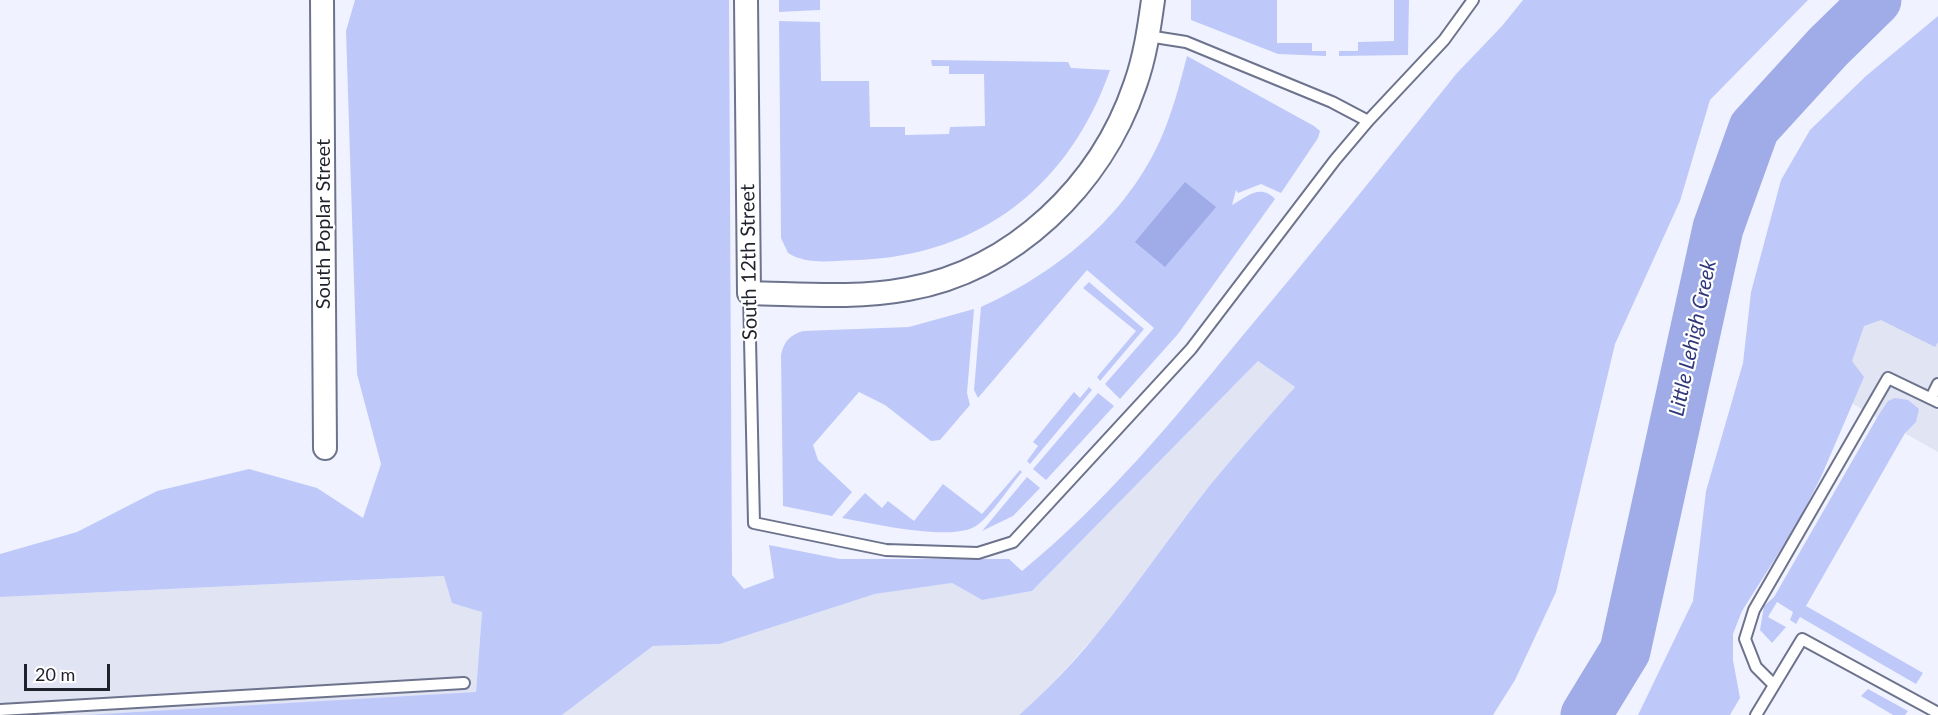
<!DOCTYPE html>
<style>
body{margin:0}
#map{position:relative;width:1938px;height:715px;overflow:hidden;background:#f0f3ff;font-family:Lato,sans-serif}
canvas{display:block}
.scale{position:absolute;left:24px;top:664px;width:86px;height:27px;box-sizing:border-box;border:3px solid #1f212b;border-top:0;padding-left:8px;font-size:18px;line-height:21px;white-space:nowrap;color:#1f212b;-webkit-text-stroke:4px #fff;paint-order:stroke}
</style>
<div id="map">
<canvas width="1938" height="715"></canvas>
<div class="scale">20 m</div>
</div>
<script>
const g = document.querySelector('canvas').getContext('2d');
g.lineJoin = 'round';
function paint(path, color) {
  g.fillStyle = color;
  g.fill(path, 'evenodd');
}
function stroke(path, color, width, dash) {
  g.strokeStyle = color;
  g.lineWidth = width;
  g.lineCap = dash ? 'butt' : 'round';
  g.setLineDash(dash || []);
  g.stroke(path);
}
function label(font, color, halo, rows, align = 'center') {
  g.font = font + ' Lato,sans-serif';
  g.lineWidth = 4.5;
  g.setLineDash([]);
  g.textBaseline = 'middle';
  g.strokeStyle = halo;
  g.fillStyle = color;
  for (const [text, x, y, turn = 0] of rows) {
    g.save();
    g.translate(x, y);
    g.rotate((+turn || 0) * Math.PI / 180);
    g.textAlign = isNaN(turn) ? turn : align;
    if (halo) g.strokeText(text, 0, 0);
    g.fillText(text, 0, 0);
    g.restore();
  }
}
paint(new Path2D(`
 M 1938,157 L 1938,452 L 1835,394 L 1847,233 Z
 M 1258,361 L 1295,387 L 1212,483 L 1118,611 L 1042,695 L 1019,715 L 562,715 L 653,646 L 720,644 L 875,594 L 952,583 L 982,600 L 1032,591 Z
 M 444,576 L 482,611 L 476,693 L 84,715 L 0,715 L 0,597 Z`), '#e1e4f3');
paint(new Path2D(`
 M 355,0 L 729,0 L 732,575 L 744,589 L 774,578 L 769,545 L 840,559 L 1009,559 L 1022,571 C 1105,503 1171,423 1239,340 C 1313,252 1385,163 1457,73 L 1502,26 L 1523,0 L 1808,0 L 1710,100 L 1680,201 L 1615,344 L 1556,592 L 1515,680 L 1493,715 L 1019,715 C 1098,647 1148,564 1211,484 C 1238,451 1267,419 1295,387 L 1258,361 L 1032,591 L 982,600 L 952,583 L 875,594 L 720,644 L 653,646 L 562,715 L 84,715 L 476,692 L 482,612 L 452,603 L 444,576 L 0,597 L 0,554 L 77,532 L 157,491 L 249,469 L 317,488 L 363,518 L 381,464 L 357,374 L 346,31 Z
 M 779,0 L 820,0 L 820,10 L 779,12 Z
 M 1191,0 L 1277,0 L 1277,43 L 1312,43 L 1312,51 L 1326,51 L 1326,56 L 1278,54 L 1191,20 Z
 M 1394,0 L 1409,0 L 1408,55 L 1339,56 L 1339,51 L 1358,51 L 1358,42 L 1394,41 Z
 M 1938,16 L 1938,342 L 1935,347 L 1881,320 L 1864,326 L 1852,361 L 1864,377 L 1821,477 L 1797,524 L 1742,611 L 1733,634 L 1733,660 L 1740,698 L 1730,715 L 1638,715 L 1693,601 L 1706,491 L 1743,363 L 1751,292 L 1781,180 L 1810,130 L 1866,76 Z
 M 779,21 L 820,22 L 821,81 L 869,81 L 870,127 L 905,127 L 905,135 L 949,134 L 950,127 L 985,126 L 984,74 L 949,74 L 949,66 L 932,66 L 931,60 L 1068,62 L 1071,68 L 1110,70 C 1070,185 981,255 859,260 C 835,260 808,266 788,253 L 781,238 Z
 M 1187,56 L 1314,126 L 1320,131 L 1318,138 L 1281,193 L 1261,184 L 1238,193 L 1236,190 L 1232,205 C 1246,197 1261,183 1275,199 L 1178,334 L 1120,399 L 1105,384 L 1154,328 L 1087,270 L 978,398 L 974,390 L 981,307 C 1061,271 1134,210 1166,126 C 1175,103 1181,79 1187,56 Z
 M 1089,282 L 1144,329 L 1100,381 L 1097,377 L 1136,331 L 1083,288 Z
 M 974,309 L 967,393 L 970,405 L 940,440 L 931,441 L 885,405 L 859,392 L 813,445 L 818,460 L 852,492 L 832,516 L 783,506 L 781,355 C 784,341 790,335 803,331 L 909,327 Z
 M 1089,387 L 1092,390 L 1030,464 L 1027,461 L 1038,446 L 1033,442 L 1074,392 L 1080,398 Z
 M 1098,393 L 1114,406 L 1046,480 L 1033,469 Z
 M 1895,398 L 1908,400 L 1919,409 L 1916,422 L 1905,433 L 1806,606 L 1923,673 L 1916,684 L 1800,617 L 1796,624 L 1790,620 L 1793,612 L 1777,602 L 1768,617 L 1786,627 L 1772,643 L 1760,630 L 1764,606 L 1774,597 L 1878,416 L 1888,401 Z
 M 1020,470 L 1022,472 C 1009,487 992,515 976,526 C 951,542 871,523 842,518 L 865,493 L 882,508 L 888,501 L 914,521 L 943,484 L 982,514 Z
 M 1027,477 L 1040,488 L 1013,516 L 982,531 Z
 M 1868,689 L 1908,711 L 1905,715 L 1893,715 L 1861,696 Z`), '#bec9fa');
paint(new Path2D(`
 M 1185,182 L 1216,207 L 1165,267 L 1135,242 Z`), '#9face7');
stroke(new Path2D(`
 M 1586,715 L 1625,651 L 1718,228 L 1754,128 L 1828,47 L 1876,0`), '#9face7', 51);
const service = new Path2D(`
 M 1148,36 L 1186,42 L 1332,102 L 1368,121
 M 749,293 L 754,523 L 886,550 L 978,553 L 1013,542 L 1191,349 L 1335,160 L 1368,121 L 1444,40 L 1473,0
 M 1931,398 L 1938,384
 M 1774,685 L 1756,667 L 1745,639 L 1754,610 L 1888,378 L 1938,402
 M 0,710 L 464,683
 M 1756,715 L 1802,639 L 1938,713`);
const minor = new Path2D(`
 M 322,0 L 325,448
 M 746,0 L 749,293 C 802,294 856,299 908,289 C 1014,270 1101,185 1135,85 C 1145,57 1149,29 1153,0`);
stroke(service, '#6d738c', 14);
stroke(minor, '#6d738c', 26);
stroke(service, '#fff', 10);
stroke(minor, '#fff', 22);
label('20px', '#1f212b', '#fff', [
 ["South Poplar Street",324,224,-90],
 ["South 12th Street",749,262,-91]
]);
label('italic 21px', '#30387c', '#fff', [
 ["Little Lehigh Creek",1693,338,-78]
]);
</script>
